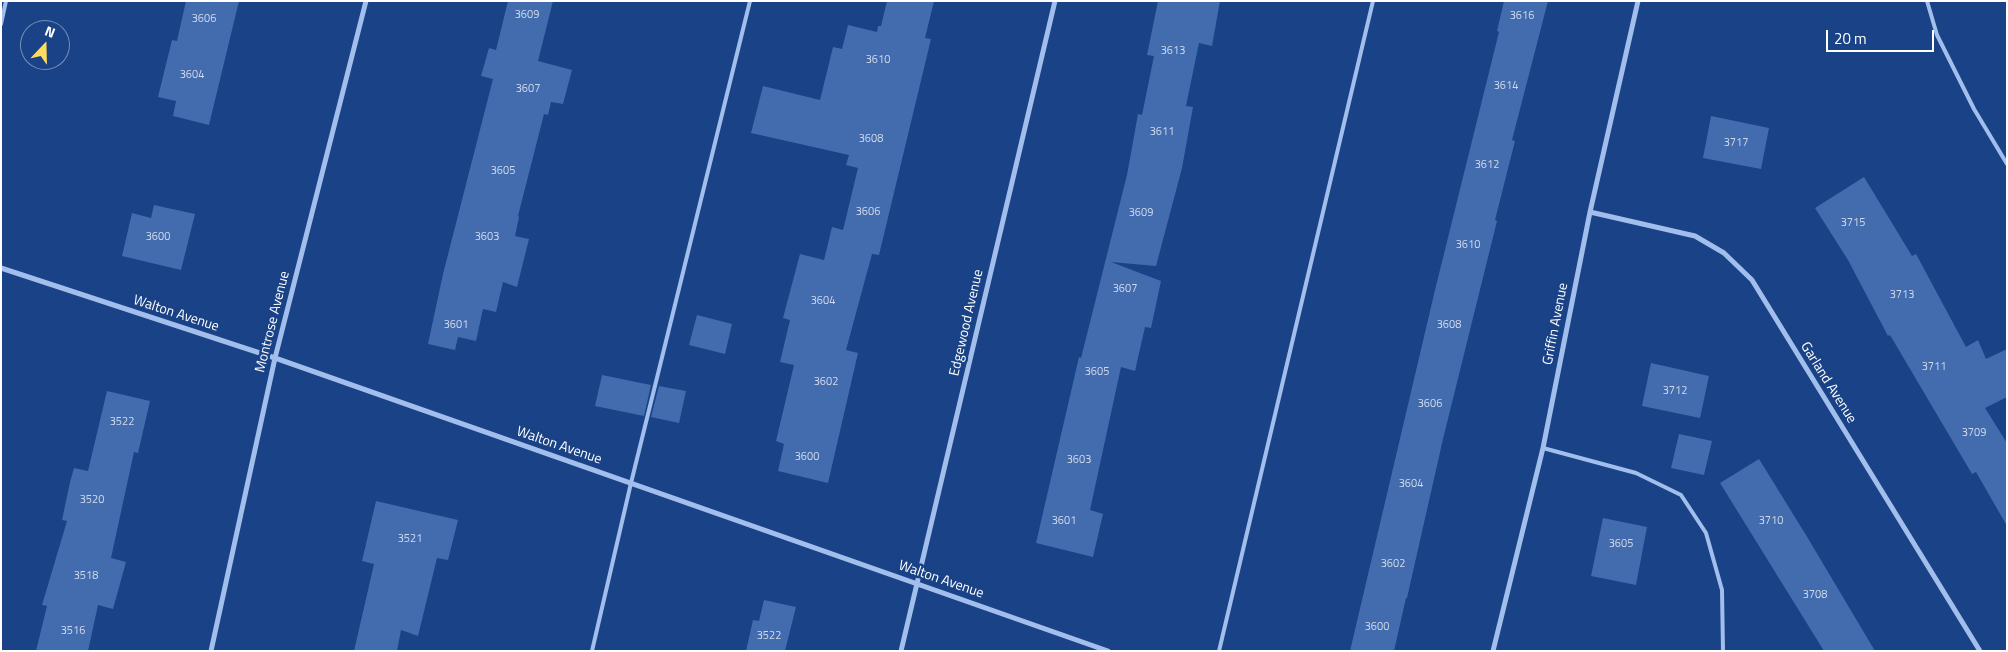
<!DOCTYPE html>
<style>
body{margin:0}
#map{position:relative;width:2008px;height:652px;overflow:hidden;background:#1a4286;font-family:"Titillium Web",sans-serif}
canvas{display:block}
.frame{position:absolute;inset:0;border:2px solid #fff;pointer-events:none}
.north{position:absolute;left:20px;top:20px;width:50px;height:50px;box-sizing:border-box;background:#1a4286;border:1px solid #768eb6;border-radius:50%;rotate:21deg;font-size:14px;font-weight:700;line-height:20px;text-align:center;color:#fff}
.north::after{content:'';display:block;margin:auto;width:18px;height:22px;background:#feda5e;clip-path:polygon(50% 0,100% 100%,50% 72%,0 100%)}
.scale{position:absolute;left:1826px;top:30px;width:108px;height:22px;box-sizing:border-box;border:2px solid #fff;border-top:0;padding-left:6px;font-size:15px;line-height:18px;white-space:nowrap;color:#fff;-webkit-text-stroke:4px #1a4286;paint-order:stroke}
</style>
<div id="map">
<canvas width="2008" height="652"></canvas>
<div class="frame"></div>
<div class="north">N</div>
<div class="scale">20 m</div>
</div>
<script>
const g = document.querySelector('canvas').getContext('2d');
g.lineJoin = 'round';
function paint(path, color) {
  g.fillStyle = color;
  g.fill(path, 'evenodd');
}
function stroke(path, color, width, dash) {
  g.strokeStyle = color;
  g.lineWidth = width;
  g.lineCap = dash ? 'butt' : 'round';
  g.setLineDash(dash || []);
  g.stroke(path);
}
function label(font, color, halo, rows, align = 'center') {
  g.font = font + ' "Titillium Web",sans-serif';
  g.lineWidth = 5;
  g.setLineDash([]);
  g.textBaseline = 'middle';
  g.strokeStyle = halo;
  g.fillStyle = color;
  for (const [text, x, y, turn = 0] of rows) {
    g.save();
    g.translate(x, y);
    g.rotate((+turn || 0) * Math.PI / 180);
    g.textAlign = isNaN(turn) ? turn : align;
    if (halo) g.strokeText(text, 0, 0);
    g.fillText(text, 0, 0);
    g.restore();
  }
}
paint(new Path2D(`
 M 186,1 L 239,1 L 209,125 L 173,116 L 176,101 L 158,97 L 172,40 L 177,41 Z
 M 508,1 L 553,1 L 538,61 L 572,70 L 563,104 L 551,102 L 548,115 L 544,114 L 518,216 L 519,217 L 515,236 L 529,239 L 517,287 L 503,282 L 496,312 L 483,309 L 476,341 L 458,337 L 455,350 L 428,344 L 443,274 L 493,79 L 481,76 L 489,48 L 496,50 Z
 M 887,1 L 934,1 L 925,38 L 931,39 L 879,255 L 872,254 L 846,350 L 858,353 L 828,483 L 778,471 L 784,444 L 776,441 L 794,365 L 780,362 L 790,320 L 783,318 L 800,254 L 824,260 L 832,227 L 843,230 L 858,168 L 846,165 L 849,155 L 751,133 L 763,86 L 820,100 L 833,47 L 842,49 L 848,25 L 877,32 L 878,26 L 881,26 Z
 M 1158,1 L 1220,1 L 1212,46 L 1199,43 L 1186,106 L 1193,107 L 1182,168 L 1156,266 L 1111,262 L 1161,281 L 1151,328 L 1145,327 L 1135,371 L 1121,367 L 1090,510 L 1103,514 L 1093,557 L 1036,543 L 1079,357 L 1081,358 L 1127,175 L 1138,114 L 1142,115 L 1154,56 L 1147,55 Z
 M 1504,1 L 1548,1 L 1512,140 L 1515,141 L 1495,220 L 1497,221 L 1443,439 L 1407,598 L 1406,598 L 1394,651 L 1350,651 L 1435,290 L 1499,32 L 1497,31 Z
 M 1711,116 L 1769,128 L 1761,169 L 1703,158 Z
 M 1864,177 L 1912,256 L 1916,254 L 1966,347 L 1978,340 L 1986,359 L 2007,349 L 2007,397 L 1985,408 L 2007,443 L 2007,526 L 1976,472 L 1972,474 L 1890,335 L 1888,336 L 1848,260 L 1815,208 Z
 M 154,205 L 195,214 L 181,270 L 122,256 L 132,213 L 151,218 Z
 M 697,315 L 732,324 L 725,354 L 689,345 Z
 M 1651,363 L 1709,376 L 1700,418 L 1642,406 Z
 M 602,375 L 651,385 L 644,416 L 595,406 Z
 M 659,386 L 686,391 L 679,423 L 651,417 Z
 M 107,391 L 150,401 L 138,453 L 134,452 L 111,558 L 126,562 L 113,609 L 98,605 L 88,651 L 36,651 L 47,606 L 42,605 L 67,521 L 62,520 L 70,482 L 74,468 L 88,471 Z
 M 1679,434 L 1712,441 L 1704,475 L 1671,468 Z
 M 1759,459 L 1806,535 L 1875,651 L 1824,651 L 1720,483 Z
 M 376,501 L 458,520 L 448,560 L 437,558 L 418,636 L 401,630 L 397,651 L 354,651 L 374,564 L 362,561 Z
 M 1603,518 L 1647,527 L 1636,585 L 1591,576 Z
 M 764,600 L 796,607 L 785,651 L 746,651 L 753,620 L 759,621 Z`), '#436caf');
stroke(new Path2D(`
 M 1927,1 L 1937,35 L 1974,109 L 2007,164
 M 1,24 L 6,1
 M 1543,448 L 1636,473 L 1681,495 L 1706,533 L 1722,590 L 1723,651
 M 592,651 L 631,483 L 750,1
 M 1219,651 L 1373,1`), '#a2beec', 4);
stroke(new Path2D(`
 M 1590,212 L 1695,236 L 1724,253 L 1752,280 L 1980,651
 M 1,268 L 275,358 L 1108,651
 M 211,651 L 275,358 L 366,1
 M 901,651 L 1055,1
 M 1493,651 L 1543,448 L 1590,212 L 1638,1`), '#a2beec', 5);
label('11px', '#d0daeb', null, [
 ["3609",527,15],
 ["3616",1522,16],
 ["3606",204,19],
 ["3613",1173,51],
 ["3610",878,60],
 ["3604",192,75],
 ["3614",1506,86],
 ["3607",528,89],
 ["3611",1162,132],
 ["3608",871,139],
 ["3717",1736,143],
 ["3612",1487,165],
 ["3605",503,171],
 ["3606",868,212],
 ["3609",1141,213],
 ["3715",1853,223],
 ["3600",158,237],
 ["3603",487,237],
 ["3610",1468,245],
 ["3607",1125,289],
 ["3713",1902,295],
 ["3604",823,301],
 ["3601",456,325],
 ["3608",1449,325],
 ["3711",1934,367],
 ["3605",1097,372],
 ["3602",826,382],
 ["3712",1675,391],
 ["3606",1430,404],
 ["3522",122,422],
 ["3709",1974,433],
 ["3600",807,457],
 ["3603",1079,460],
 ["3604",1411,484],
 ["3520",92,500],
 ["3601",1064,521],
 ["3710",1771,521],
 ["3521",410,539],
 ["3605",1621,544],
 ["3602",1393,564],
 ["3518",86,576],
 ["3708",1815,595],
 ["3600",1377,627],
 ["3516",73,631],
 ["3522",769,636]
]);
label('14px', '#fff', '#1a4286', [
 ["Walton Avenue",176,314,18],
 ["Montrose Avenue",273,322,-76],
 ["Edgewood Avenue",967,323,-77],
 ["Griffin Avenue",1556,324,-79],
 ["Garland Avenue",1828,383,58],
 ["Walton Avenue",559,446,19],
 ["Walton Avenue",941,580,19]
]);
</script>
